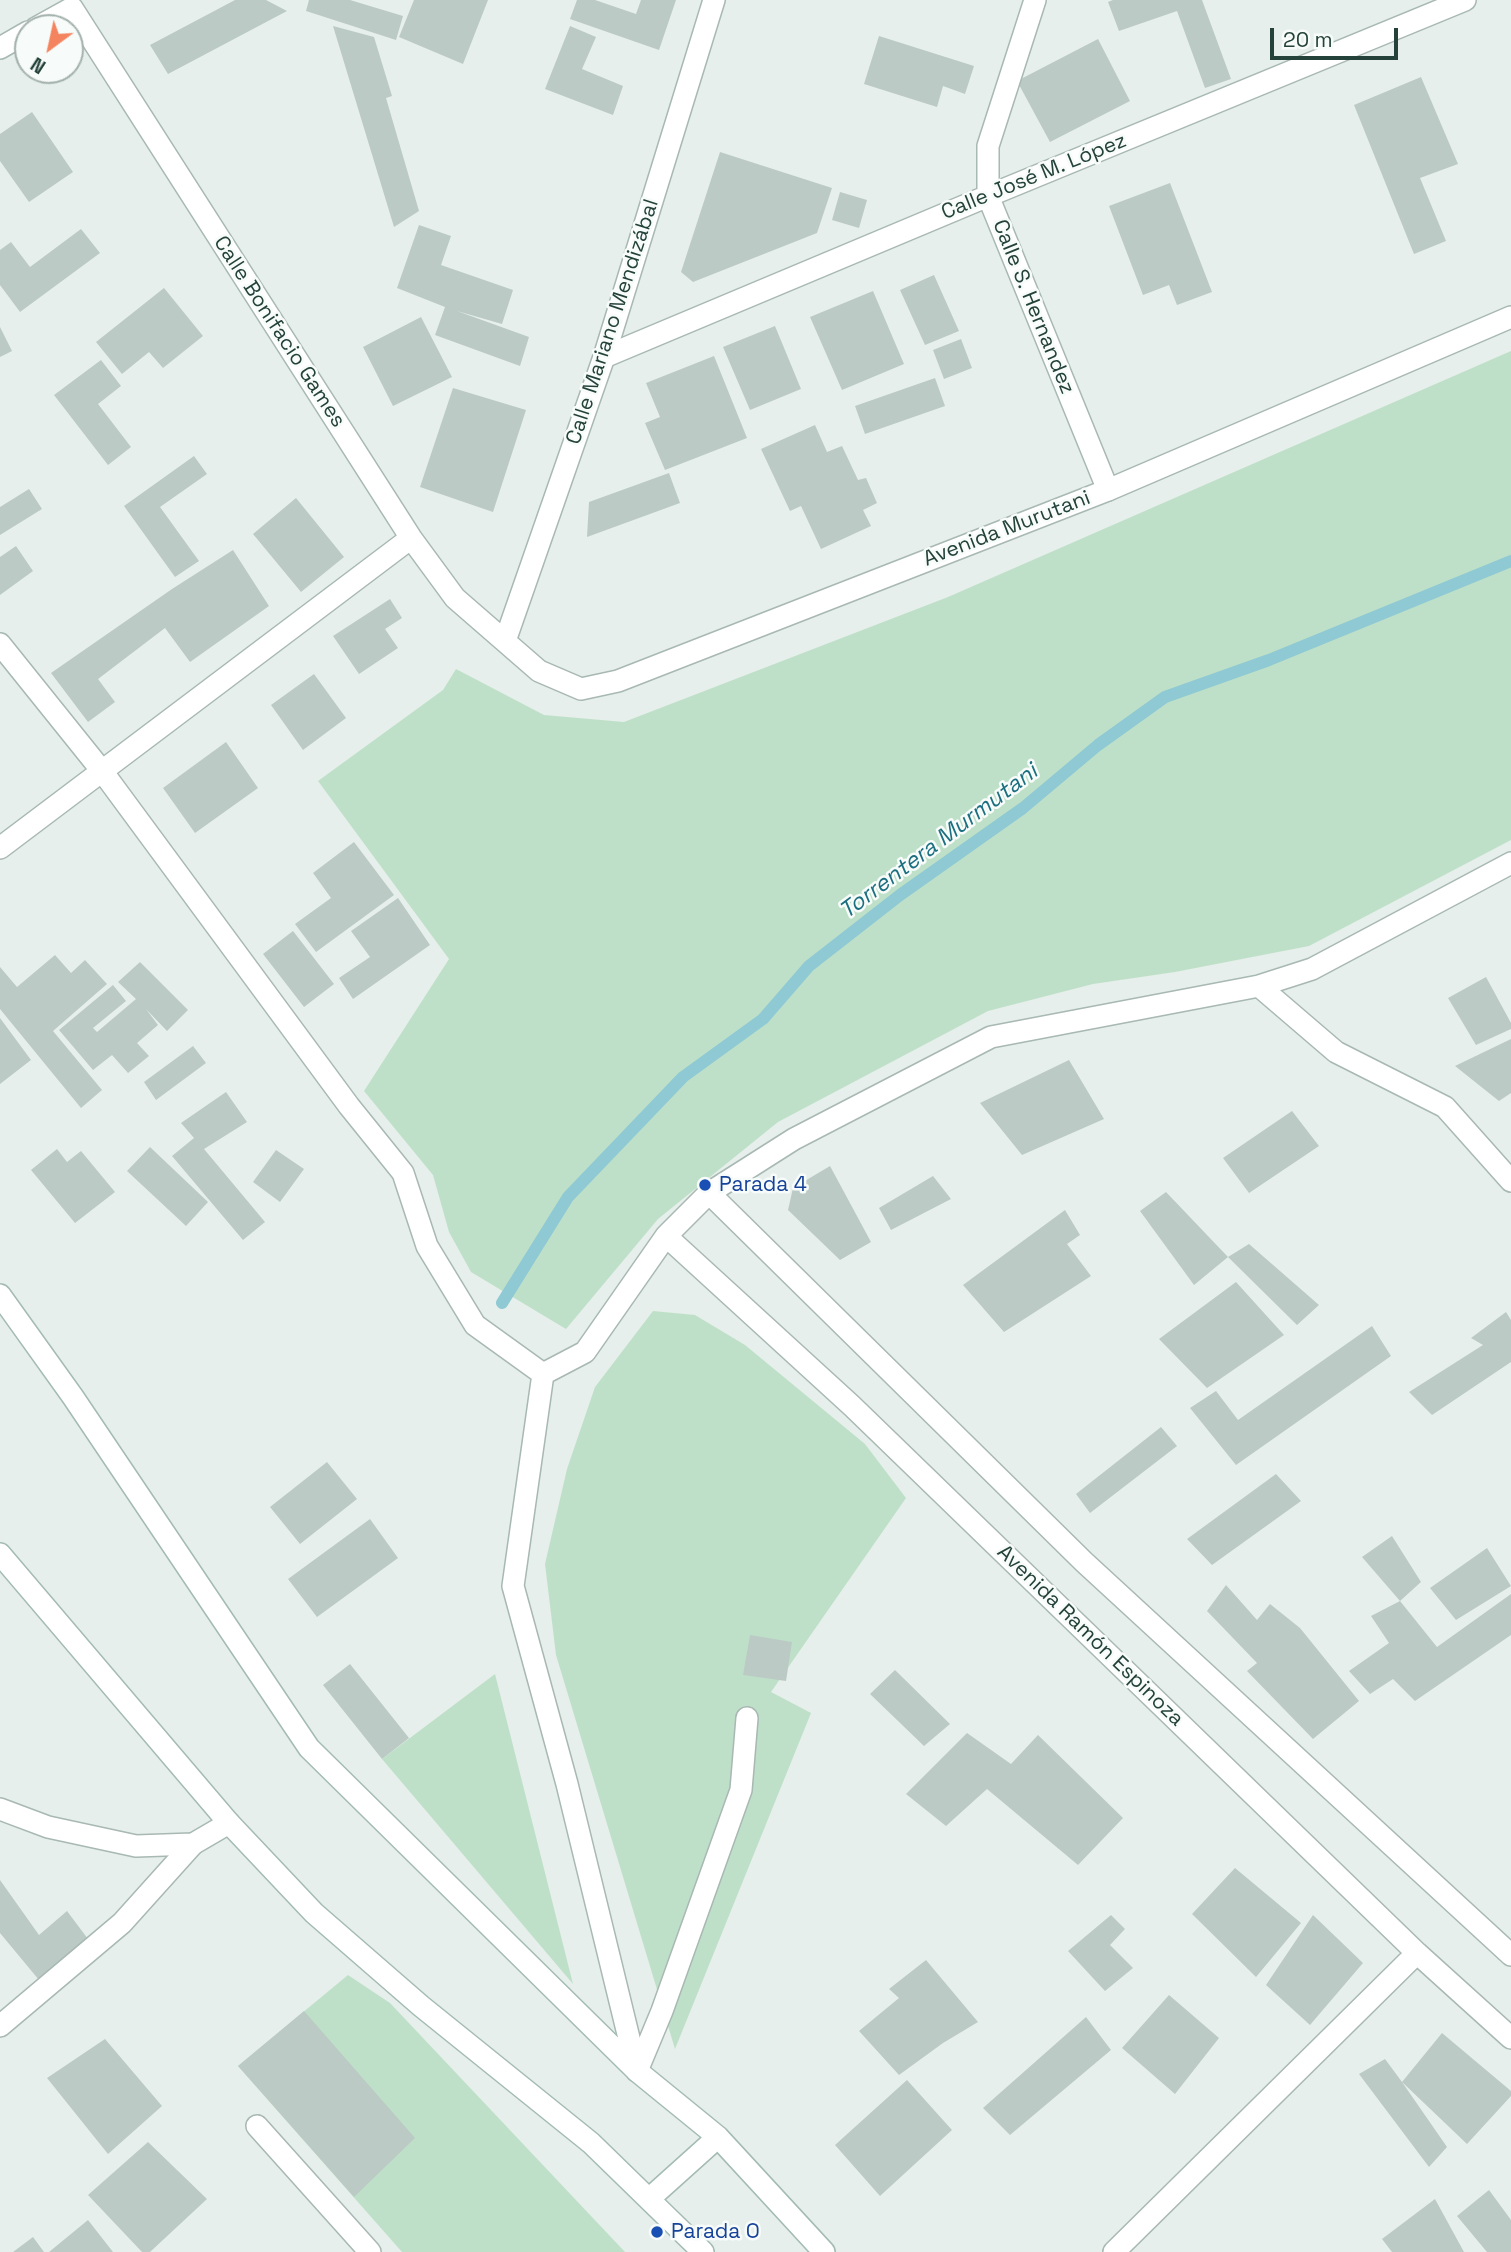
<!DOCTYPE html>
<meta charset="utf-8">
<style>
body{margin:0}
#map{position:relative;width:1511px;height:2252px;overflow:hidden;background:#e6efeb;font-family:"Space Grotesk",sans-serif}
canvas{display:block}
.north{position:absolute;left:14px;top:14px;width:70px;height:70px;box-sizing:border-box;background:#f7fbf9;border:2px solid #a3b1ad;border-radius:50%;rotate:213deg;font-size:19px;font-weight:700;line-height:28px;text-align:center;color:#24423a}
.north::after{content:'';display:block;margin:auto;width:24px;height:32px;background:#f4845f;clip-path:polygon(50% 0,100% 100%,50% 72%,0 100%)}
.scale{position:absolute;left:1270px;top:28px;width:128px;height:32px;box-sizing:border-box;border:4px solid #24423a;border-top:0;padding-left:9px;font-size:21px;line-height:24px;white-space:nowrap;color:#24423a;-webkit-text-stroke:5px #f7fbf9;paint-order:stroke}
</style>
<div id="map">
<canvas width="1511" height="2252"></canvas>
<div class="north">N</div>
<div class="scale">20 m</div>
</div>
<script>
const g = document.querySelector('canvas').getContext('2d');
g.lineJoin = 'round';
function paint(path, color) {
  g.fillStyle = color;
  g.fill(path, 'evenodd');
}
function stroke(path, color, width, dash) {
  g.strokeStyle = color;
  g.lineWidth = width;
  g.lineCap = dash ? 'butt' : 'round';
  g.setLineDash(dash || []);
  g.stroke(path);
}
function label(font, color, halo, rows, align = 'center') {
  g.font = font + ' "Space Grotesk",sans-serif';
  g.lineWidth = 5;
  g.setLineDash([]);
  g.textBaseline = 'middle';
  g.strokeStyle = halo;
  g.fillStyle = color;
  for (const [text, x, y, turn = 0] of rows) {
    g.save();
    g.translate(x, y);
    g.rotate((+turn || 0) * Math.PI / 180);
    g.textAlign = isNaN(turn) ? turn : align;
    if (halo) g.strokeText(text, 0, 0);
    g.fillText(text, 0, 0);
    g.restore();
  }
}
paint(new Path2D(`
 M 1511,351 L 1511,840 L 1309,946 L 1175,972 L 1093,984 L 988,1011 L 778,1122 L 658,1219 L 566,1329 L 471,1272 L 449,1232 L 433,1175 L 364,1091 L 449,959 L 318,781 L 443,690 L 456,669 L 544,715 L 624,722 L 948,597 Z
 M 653,1311 L 695,1315 L 745,1345 L 865,1444 L 906,1498 L 771,1692 L 811,1713 L 675,2049 L 556,1655 L 545,1564 L 567,1469 L 595,1387 Z
 M 495,1674 L 573,1984 L 382,1759 Z
 M 348,1975 L 390,2003 L 625,2252 L 402,2252 L 238,2066 Z`), '#bfe0c8');
stroke(new Path2D(`
 M 502,1303 L 568,1197 L 683,1077 L 763,1019 L 809,966 L 900,895 L 1023,808 L 1098,745 L 1165,697 L 1269,660 L 1511,561`), '#8ec9d4', 12);
paint(new Path2D(`
 M 235,0 L 266,0 L 287,11 L 168,74 L 150,45 Z
 M 309,0 L 350,0 L 403,16 L 396,40 L 306,11 Z
 M 414,0 L 488,0 L 463,64 L 399,37 Z
 M 577,0 L 595,0 L 636,14 L 641,0 L 676,0 L 659,50 L 570,19 Z
 M 1113,0 L 1202,0 L 1231,79 L 1205,88 L 1177,11 L 1119,31 L 1108,2 Z
 M 333,26 L 374,37 L 392,96 L 386,98 L 419,211 L 394,227 Z
 M 570,26 L 596,37 L 582,69 L 623,86 L 613,115 L 545,89 Z
 M 879,36 L 974,66 L 965,94 L 943,86 L 937,107 L 864,84 Z
 M 1098,39 L 1130,101 L 1050,142 L 1017,81 Z
 M 1421,77 L 1458,164 L 1420,178 L 1446,241 L 1414,254 L 1354,105 Z
 M 32,112 L 73,172 L 29,202 L 0,161 L 0,134 Z
 M 720,152 L 832,188 L 817,233 L 693,282 L 681,272 Z
 M 1170,183 L 1212,292 L 1177,305 L 1169,285 L 1143,295 L 1109,206 Z
 M 840,192 L 867,200 L 859,228 L 832,220 Z
 M 419,225 L 451,236 L 441,265 L 513,290 L 502,324 L 457,311 L 529,337 L 520,366 L 435,335 L 445,307 L 397,288 Z
 M 81,229 L 100,253 L 20,312 L 0,285 L 0,250 L 11,242 L 30,267 Z
 M 934,275 L 959,331 L 925,345 L 900,290 Z
 M 164,288 L 203,336 L 163,368 L 149,352 L 122,374 L 96,342 Z
 M 873,291 L 904,364 L 842,390 L 810,317 Z
 M 421,317 L 452,377 L 393,406 L 363,347 Z
 M 775,326 L 801,389 L 750,410 L 723,347 Z
 M 0,327 L 12,351 L 0,357 Z
 M 961,339 L 972,368 L 944,379 L 933,350 Z
 M 714,356 L 747,438 L 665,470 L 645,423 L 660,417 L 646,383 Z
 M 101,360 L 121,386 L 98,404 L 131,447 L 108,465 L 54,395 Z
 M 935,378 L 945,406 L 865,434 L 855,406 Z
 M 453,388 L 526,410 L 493,512 L 420,487 Z
 M 815,425 L 827,452 L 842,446 L 858,480 L 866,478 L 877,503 L 863,510 L 871,526 L 821,549 L 801,506 L 790,511 L 761,449 Z
 M 194,456 L 207,474 L 160,507 L 199,561 L 175,577 L 124,506 Z
 M 669,473 L 680,503 L 587,537 L 589,502 Z
 M 29,489 L 42,509 L 0,535 L 0,507 Z
 M 296,498 L 344,557 L 301,592 L 253,534 Z
 M 16,546 L 33,571 L 0,595 L 0,557 Z
 M 233,550 L 269,606 L 190,662 L 165,628 L 98,679 L 115,702 L 88,722 L 51,673 L 172,589 Z
 M 390,599 L 402,618 L 385,629 L 398,648 L 359,674 L 333,636 Z
 M 314,674 L 346,718 L 303,750 L 271,705 Z
 M 226,742 L 258,788 L 195,833 L 163,788 Z
 M 354,842 L 394,895 L 316,952 L 295,924 L 331,898 L 313,873 Z
 M 398,898 L 430,945 L 353,999 L 339,978 L 370,957 L 351,931 Z
 M 293,931 L 334,984 L 304,1007 L 263,954 Z
 M 55,955 L 71,973 L 85,960 L 107,984 L 53,1031 L 102,1090 L 81,1108 L 0,1009 L 0,967 L 17,987 Z
 M 140,962 L 188,1010 L 167,1031 L 146,1009 L 158,1025 L 137,1043 L 149,1056 L 128,1073 L 112,1055 L 93,1070 L 59,1030 L 113,985 L 126,1001 L 93,1028 L 97,1032 L 136,999 L 118,982 Z
 M 1486,977 L 1511,1023 L 1511,1029 L 1476,1045 L 1448,998 Z
 M 0,1018 L 31,1060 L 0,1084 Z
 M 1511,1039 L 1511,1093 L 1499,1101 L 1455,1066 Z
 M 193,1046 L 206,1063 L 156,1100 L 144,1082 Z
 M 1069,1060 L 1104,1119 L 1022,1155 L 980,1103 Z
 M 226,1092 L 247,1122 L 204,1149 L 265,1222 L 243,1240 L 172,1156 L 194,1138 L 181,1123 Z
 M 1292,1111 L 1319,1146 L 1249,1193 L 1223,1158 Z
 M 150,1147 L 208,1202 L 186,1226 L 127,1171 Z
 M 57,1149 L 67,1162 L 81,1151 L 115,1192 L 75,1223 L 31,1170 Z
 M 276,1150 L 304,1169 L 280,1202 L 253,1182 Z
 M 830,1166 L 871,1242 L 840,1260 L 788,1210 L 793,1188 Z
 M 933,1176 L 951,1199 L 891,1230 L 879,1208 Z
 M 1166,1192 L 1228,1257 L 1194,1285 L 1140,1211 Z
 M 1065,1210 L 1080,1235 L 1067,1244 L 1091,1276 L 1004,1332 L 963,1285 Z
 M 1249,1244 L 1319,1305 L 1297,1325 L 1228,1257 Z
 M 1236,1282 L 1284,1335 L 1207,1388 L 1159,1339 Z
 M 1506,1312 L 1511,1320 L 1511,1362 L 1432,1415 L 1409,1392 L 1483,1345 L 1471,1338 Z
 M 1372,1326 L 1391,1356 L 1236,1465 L 1190,1408 L 1216,1391 L 1238,1420 Z
 M 1161,1427 L 1177,1446 L 1090,1513 L 1076,1494 Z
 M 327,1462 L 357,1499 L 300,1544 L 270,1507 Z
 M 1276,1474 L 1301,1501 L 1212,1565 L 1187,1539 Z
 M 370,1519 L 398,1558 L 317,1617 L 288,1579 Z
 M 1392,1536 L 1421,1582 L 1400,1601 L 1362,1557 Z
 M 1487,1548 L 1511,1586 L 1456,1620 L 1430,1588 Z
 M 1226,1585 L 1257,1620 L 1270,1604 L 1300,1628 L 1359,1701 L 1313,1739 L 1247,1671 L 1257,1663 L 1207,1611 Z
 M 1511,1594 L 1511,1635 L 1415,1701 L 1393,1679 L 1370,1694 L 1349,1671 L 1389,1643 L 1371,1616 L 1400,1601 L 1437,1647 Z
 M 750,1635 L 792,1642 L 786,1681 L 743,1675 Z
 M 350,1664 L 409,1738 L 382,1759 L 323,1685 Z
 M 895,1670 L 950,1724 L 924,1746 L 870,1694 Z
 M 967,1733 L 1011,1764 L 1038,1735 L 1123,1818 L 1078,1865 L 987,1789 L 946,1826 L 906,1794 Z
 M 1235,1868 L 1301,1923 L 1256,1977 L 1192,1914 Z
 M 0,1880 L 39,1935 L 67,1911 L 88,1939 L 39,1980 L 0,1933 Z
 M 1111,1915 L 1125,1929 L 1110,1945 L 1133,1968 L 1105,1991 L 1068,1951 Z
 M 1313,1915 L 1363,1963 L 1310,2025 L 1266,1985 Z
 M 926,1960 L 978,2022 L 943,2043 L 899,2075 L 859,2031 L 899,1998 L 889,1989 Z
 M 1169,1995 L 1219,2038 L 1175,2094 L 1122,2048 Z
 M 304,2011 L 415,2138 L 354,2197 L 238,2066 Z
 M 1086,2017 L 1111,2050 L 1010,2135 L 983,2108 Z
 M 1442,2033 L 1511,2091 L 1511,2096 L 1467,2144 L 1402,2082 L 1447,2147 L 1429,2167 L 1359,2074 L 1385,2059 L 1402,2082 Z
 M 105,2039 L 162,2106 L 108,2154 L 47,2078 Z
 M 907,2080 L 952,2130 L 880,2196 L 835,2145 Z
 M 148,2142 L 207,2199 L 150,2252 L 142,2252 L 88,2195 Z
 M 1489,2190 L 1511,2220 L 1511,2252 L 1487,2252 L 1457,2216 Z
 M 1435,2199 L 1464,2252 L 1392,2252 L 1382,2239 Z
 M 88,2220 L 113,2252 L 49,2252 Z
 M 33,2237 L 44,2252 L 13,2252 Z`), '#bbcac4');
const lane = new Path2D(`
 M 1035,0 L 988,146 L 988,196 L 1108,490
 M 604,357 L 988,196 L 1465,0
 M 0,2026 L 122,1923 L 193,1844
 M 637,2071 L 662,2011 L 741,1790 L 747,1718
 M 257,2126 L 370,2252`);
const street = new Path2D(`
 M 72,8 L 411,538 L 455,598 L 539,671 L 581,689 L 618,681 L 1108,490 L 1511,317
 M 36,28 L 72,8
 M 0,48 L 28,32
 M 505,641 L 604,357 L 714,0
 M 0,644 L 102,771 L 349,1106 L 403,1173 L 427,1246 L 475,1325 L 543,1374 L 585,1352 L 666,1236 L 709,1193 L 794,1139 L 991,1037 L 1259,986 L 1312,969 L 1511,863
 M 0,848 L 411,538
 M 1259,986 L 1336,1052 L 1445,1107 L 1511,1181
 M 709,1193 L 1084,1562 L 1511,1955
 M 666,1236 L 852,1406 L 1417,1953 L 1511,2038
 M 543,1374 L 513,1586 L 567,1784 L 637,2071
 M 0,1809 L 48,1827 L 136,1846 L 193,1844 L 229,1823
 M 1114,2252 L 1417,1953`);
const secondary = new Path2D(`
 M 0,1295 L 73,1397 L 309,1748 L 637,2071 L 718,2137 L 824,2252
 M 0,1554 L 229,1823 L 314,1913 L 421,2006 L 591,2143 L 703,2252
 M 649,2199 L 718,2137`);
stroke(lane, '#a8b8b2', 24);
stroke(street, '#a8b8b2', 24);
stroke(secondary, '#a4bbb3', 24);
stroke(lane, '#fff', 21);
stroke(street, '#fff', 21);
stroke(secondary, '#fff', 21);
for (const [x, y, r, color] of [
 [705,1185,7,"#1a4fb4"],
 [657,2232,7,"#1a4fb4"]
]) {
  const dot = new Path2D();
  dot.arc(x, y, r, 0, 2 * Math.PI);
  g.fillStyle = color;
  g.fill(dot);
  stroke(dot, '#f7fbf9', 2.5);
}
label('21px', '#24423a', '#f7fbf9', [
 ["Calle José M. López",1034,177,-22],
 ["Calle S. Hernandez",1033,307,68],
 ["Calle Mariano Mendizábal",613,322,-72],
 ["Calle Bonifacio Games",279,332,57],
 ["Avenida Murutani",1007,529,-21],
 ["Avenida Ramón Espinoza",1090,1636,44]
]);
label('21px', '#164399', '#f7fbf9', [
 ["Parada 4",719,1185],
 ["Parada O",671,2232]
], 'left');
label('italic 23px', '#1c6f80', '#f7fbf9', [
 ["Torrentera Murmutani",939,842,-37]
]);
</script>
